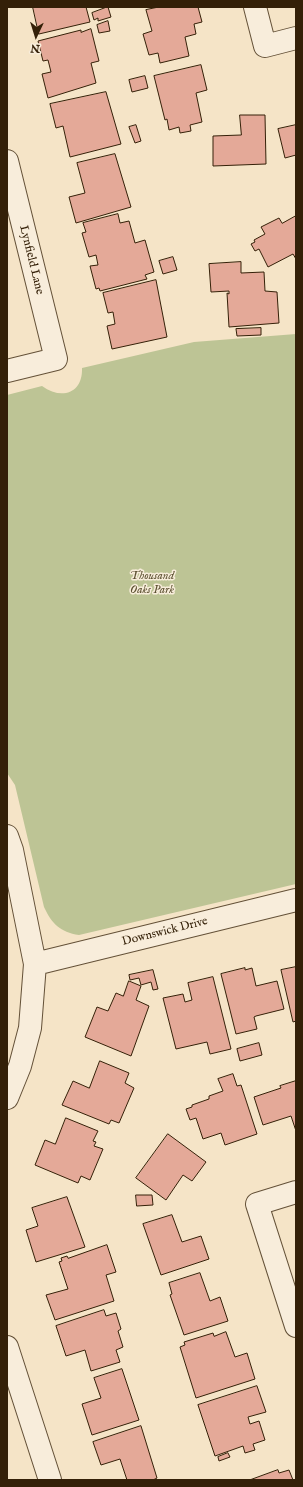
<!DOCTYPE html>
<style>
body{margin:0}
#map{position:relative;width:303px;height:1487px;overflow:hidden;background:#f5e4c7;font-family:"IM FELL English",serif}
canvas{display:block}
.frame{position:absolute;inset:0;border:8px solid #342008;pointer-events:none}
.north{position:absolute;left:16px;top:16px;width:40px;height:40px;-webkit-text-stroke:3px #f8eddb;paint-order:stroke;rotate:184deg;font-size:11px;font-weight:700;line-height:16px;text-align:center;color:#342008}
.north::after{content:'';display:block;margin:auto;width:14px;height:18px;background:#342008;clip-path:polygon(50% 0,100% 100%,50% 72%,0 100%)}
</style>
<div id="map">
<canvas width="303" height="1487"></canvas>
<div class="frame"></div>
<div class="north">N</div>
</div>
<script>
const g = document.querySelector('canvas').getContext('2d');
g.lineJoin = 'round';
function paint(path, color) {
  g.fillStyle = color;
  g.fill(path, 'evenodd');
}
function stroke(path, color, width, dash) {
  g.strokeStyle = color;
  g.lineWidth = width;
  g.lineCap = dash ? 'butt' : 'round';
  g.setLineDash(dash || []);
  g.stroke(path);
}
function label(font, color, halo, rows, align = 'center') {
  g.font = font + ' "IM FELL English",serif';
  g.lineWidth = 3;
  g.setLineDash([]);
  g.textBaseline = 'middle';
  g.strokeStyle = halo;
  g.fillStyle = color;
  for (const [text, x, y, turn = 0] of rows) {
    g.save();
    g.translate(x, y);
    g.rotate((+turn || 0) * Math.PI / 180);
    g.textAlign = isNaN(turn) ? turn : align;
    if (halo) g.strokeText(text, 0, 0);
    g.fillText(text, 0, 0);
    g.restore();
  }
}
paint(new Path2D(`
 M 296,334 L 296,884 L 79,935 C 60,932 52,924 44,907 L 15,785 L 7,773 L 7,395 L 42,386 C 61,400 83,394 82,368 L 194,342 Z`), '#bdc495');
const building = new Path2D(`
 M 33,7 L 86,7 L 90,22 L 39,34 Z
 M 108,7 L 111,17 L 98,21 L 98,18 L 94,20 L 92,13 Z
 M 159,7 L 198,7 L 202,22 L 194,24 L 196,34 L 185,37 L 189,56 L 160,63 L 158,53 L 149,55 L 143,34 L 152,31 L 146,10 Z
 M 108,21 L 110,31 L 99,33 L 97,25 Z
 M 91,29 L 99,61 L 91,63 L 96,83 L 48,98 L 42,74 L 51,72 L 48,60 L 43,61 L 38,41 L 81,30 L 81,32 Z
 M 201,65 L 207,90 L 196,93 L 202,122 L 190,125 L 191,131 L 180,133 L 179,127 L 169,130 L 167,119 L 165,120 L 154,76 Z
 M 145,76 L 148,88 L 132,92 L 129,80 Z
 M 106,92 L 121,144 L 70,157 L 63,126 L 56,128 L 50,104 Z
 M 240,115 L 265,115 L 266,164 L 213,166 L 213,136 L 241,135 Z
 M 136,125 L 141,141 L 135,143 L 129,127 Z
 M 296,125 L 296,155 L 285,158 L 278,129 Z
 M 115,154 L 131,207 L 76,223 L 69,197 L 85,193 L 77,163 Z
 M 118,214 L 120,223 L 129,221 L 135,243 L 145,240 L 154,272 L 145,275 L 147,279 L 100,291 L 99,288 L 96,289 L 90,266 L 98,265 L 96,255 L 89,257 L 82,233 L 86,232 L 83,223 Z
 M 296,216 L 296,259 L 293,254 L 268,267 L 259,249 L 255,251 L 251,244 L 255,242 L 254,240 L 265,234 L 261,227 L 279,218 L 282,223 Z
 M 173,257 L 177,270 L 163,274 L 159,261 Z
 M 241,262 L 241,273 L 264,272 L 265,291 L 277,292 L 279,323 L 229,327 L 227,293 L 229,294 L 229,291 L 211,292 L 209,264 Z
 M 156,280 L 167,337 L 112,349 L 107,326 L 115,324 L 113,312 L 108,313 L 103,293 Z
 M 261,328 L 261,335 L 237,336 L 236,329 Z
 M 296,967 L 296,1021 L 293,1022 L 281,970 Z
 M 245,968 L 245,970 L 252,968 L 256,986 L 277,981 L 284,1009 L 256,1016 L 254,1017 L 257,1029 L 236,1034 L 221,974 Z
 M 153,970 L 158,989 L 153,990 L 151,982 L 141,985 L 139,978 L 130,980 L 129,975 Z
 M 213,977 L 231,1049 L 210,1054 L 207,1042 L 176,1049 L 163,998 L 183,994 L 185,1002 L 192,1000 L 188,983 Z
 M 129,981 L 141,986 L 136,1000 L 149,1006 L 131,1056 L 85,1037 L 97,1007 L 108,1011 L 116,993 L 123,996 Z
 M 259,1043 L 262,1055 L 240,1061 L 237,1049 Z
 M 100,1061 L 129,1073 L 125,1083 L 134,1088 L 119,1123 L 111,1120 L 109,1124 L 62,1105 L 73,1081 L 89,1088 Z
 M 233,1074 L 237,1086 L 241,1085 L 257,1134 L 225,1145 L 221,1133 L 203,1139 L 196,1118 L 190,1120 L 186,1109 L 192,1107 L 192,1105 L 209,1099 L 209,1096 L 223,1091 L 218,1079 Z
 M 296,1081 L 296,1131 L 291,1116 L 263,1125 L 254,1097 L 281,1088 L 280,1086 Z
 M 66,1118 L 98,1131 L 93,1141 L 96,1142 L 94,1146 L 103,1149 L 90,1180 L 81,1176 L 78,1183 L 35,1165 L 45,1140 L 55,1144 Z
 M 168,1134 L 206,1162 L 192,1181 L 183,1175 L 166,1200 L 136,1178 Z
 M 136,1195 L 152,1195 L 153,1205 L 137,1206 Z
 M 67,1197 L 85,1247 L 36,1262 L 26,1230 L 38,1226 L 32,1208 Z
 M 172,1215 L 182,1242 L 201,1236 L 209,1259 L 161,1275 L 143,1224 Z
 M 107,1245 L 116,1272 L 106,1275 L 114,1301 L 55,1320 L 46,1295 L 68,1289 L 59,1262 L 62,1261 L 61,1258 L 67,1256 L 68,1258 Z
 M 200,1273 L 210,1301 L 220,1297 L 228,1321 L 184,1335 L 170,1295 L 172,1294 L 169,1283 Z
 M 104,1310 L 106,1316 L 116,1313 L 121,1329 L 118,1331 L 123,1347 L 116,1350 L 120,1362 L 91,1371 L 85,1350 L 66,1356 L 56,1326 Z
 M 226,1332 L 235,1357 L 247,1353 L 255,1379 L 196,1398 L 180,1347 L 185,1345 L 184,1342 L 213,1333 L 214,1336 Z
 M 122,1369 L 139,1420 L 92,1435 L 82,1404 L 101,1398 L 94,1378 Z
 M 257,1386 L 266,1412 L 248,1417 L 250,1424 L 259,1421 L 265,1440 L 253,1444 L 255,1450 L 245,1453 L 243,1446 L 215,1456 L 198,1405 Z
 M 141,1426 L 157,1478 L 153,1480 L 127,1480 L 120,1459 L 101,1465 L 93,1442 Z
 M 228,1453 L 230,1457 L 219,1461 L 218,1457 Z
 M 278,1470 L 279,1473 L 289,1470 L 293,1480 L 250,1480 Z`);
paint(building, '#e4a998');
stroke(building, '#342008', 1);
const minor = new Path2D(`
 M 255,7 L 265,46 L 296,38
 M 7,161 L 56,359 L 7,371
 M 7,836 L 12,850 L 35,964 L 30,1028 L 20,1066 L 7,1098
 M 35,964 L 296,900
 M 296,1192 L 257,1204 L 296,1326
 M 7,1347 L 50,1480`);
stroke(minor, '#645138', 24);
stroke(minor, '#f8eddb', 22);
label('12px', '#342008', '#f8eddb', [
 ["Lynfield Lane",31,260,76],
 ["Downswick Drive",165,932,-14]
]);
label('italic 12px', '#5d5132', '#f8eddb', [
 ["Thousand",152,577],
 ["Oaks Park",152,591]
]);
</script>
